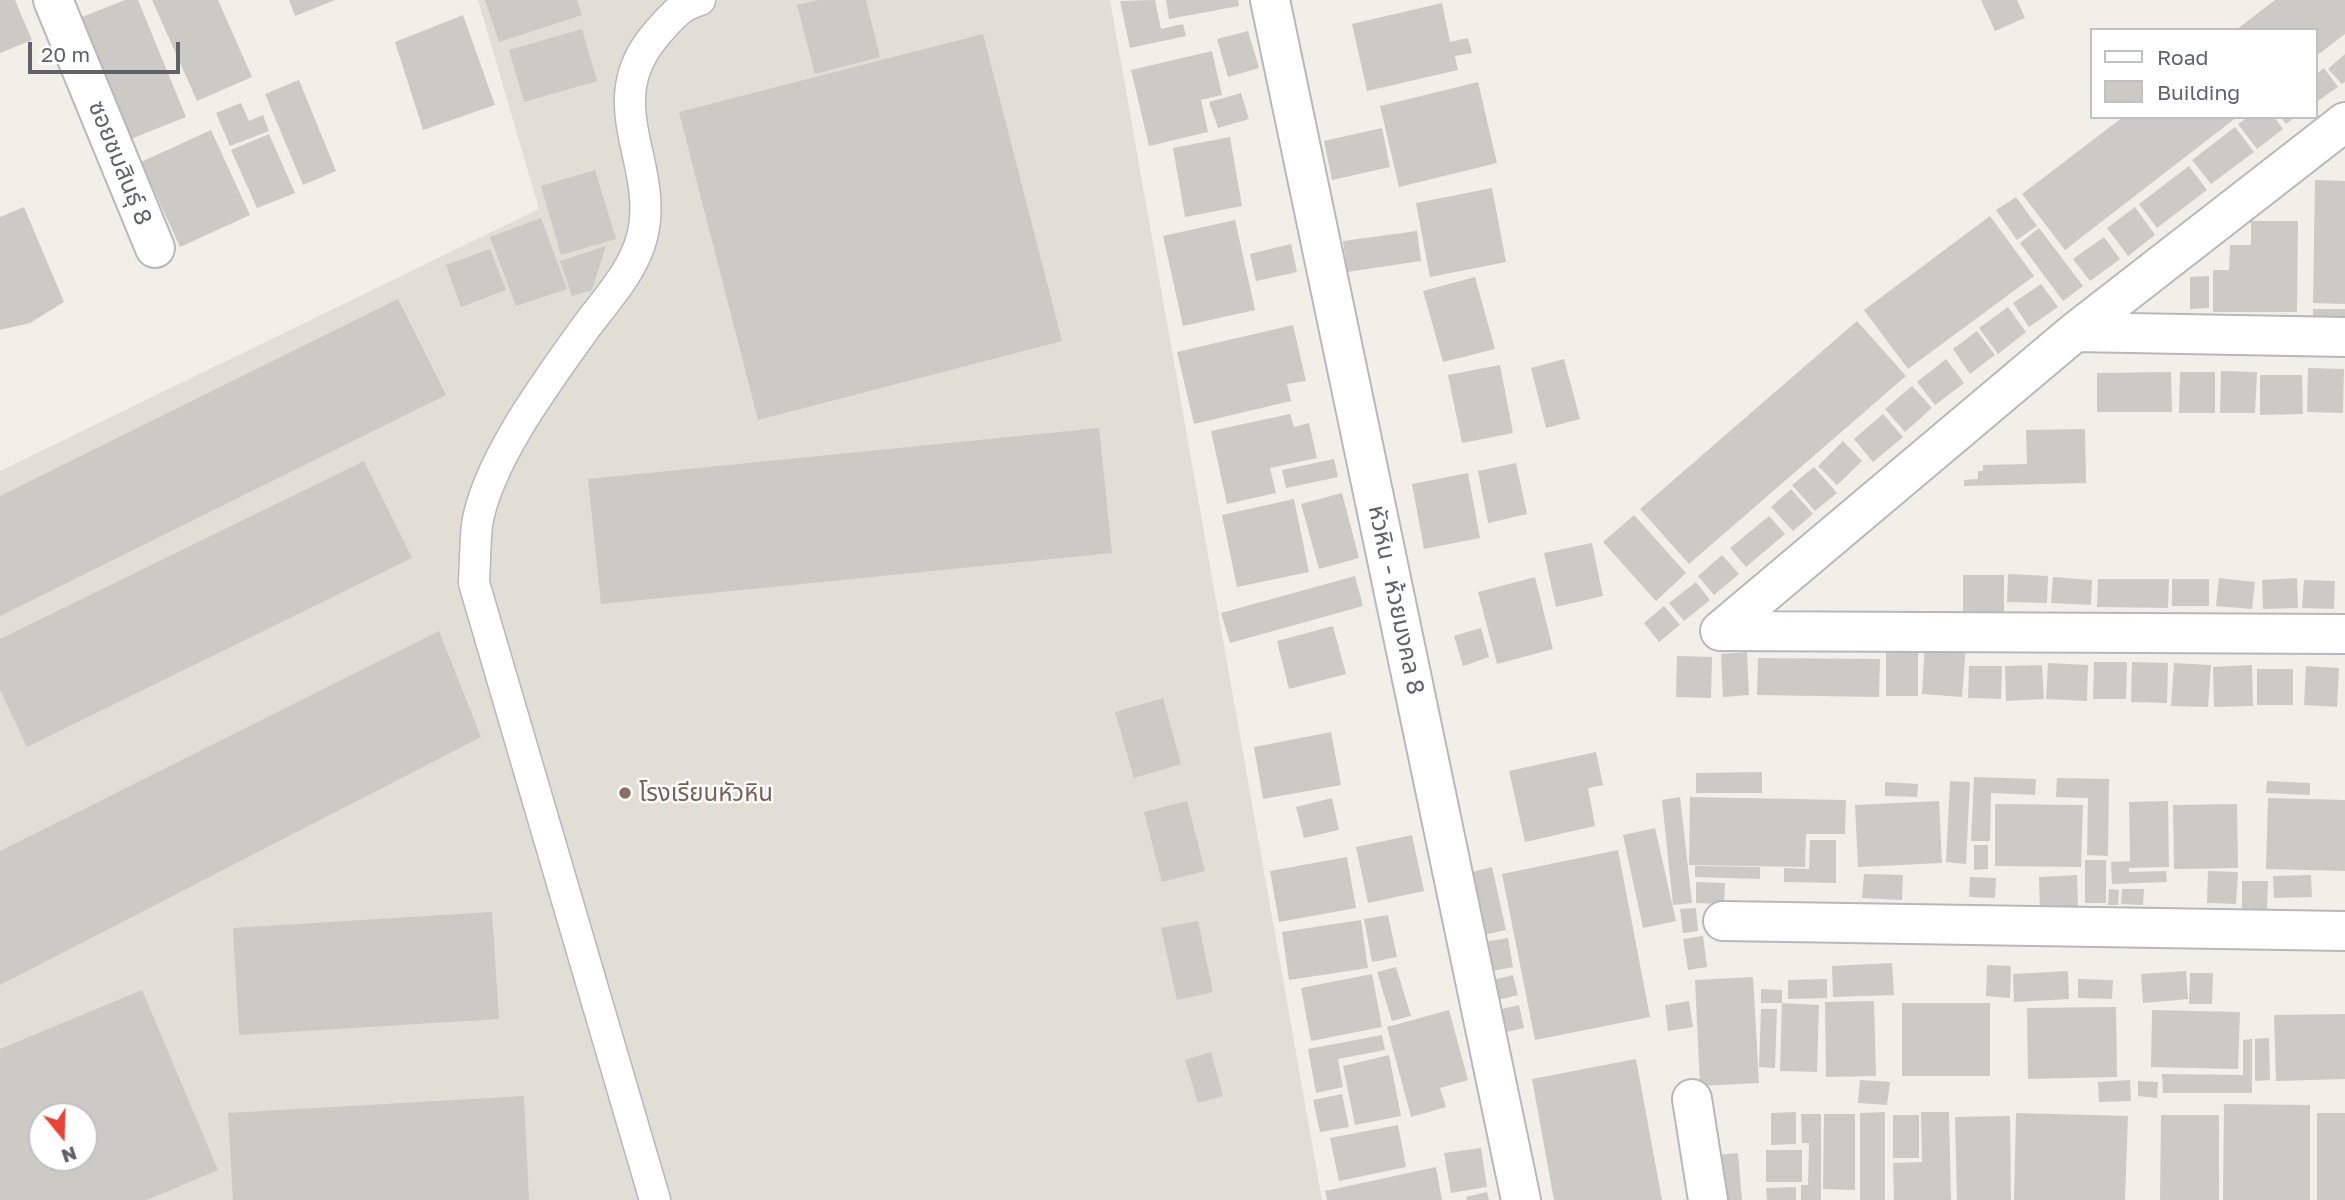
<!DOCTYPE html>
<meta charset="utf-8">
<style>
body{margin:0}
#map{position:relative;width:2345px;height:1200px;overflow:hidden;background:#f1efe8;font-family:"Golos Text",sans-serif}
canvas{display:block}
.legend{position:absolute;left:2090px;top:28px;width:228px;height:91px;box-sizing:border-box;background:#fff;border:2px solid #bfc1c3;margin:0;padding:9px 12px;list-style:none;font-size:21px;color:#5f6368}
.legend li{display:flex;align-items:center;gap:14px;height:35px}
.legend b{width:35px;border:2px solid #bfc1c3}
.north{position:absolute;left:28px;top:1102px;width:70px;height:70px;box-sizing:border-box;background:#fff;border:2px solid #bfc1c3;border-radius:50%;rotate:161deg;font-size:19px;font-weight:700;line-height:28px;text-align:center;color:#5f6368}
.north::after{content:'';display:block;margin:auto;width:24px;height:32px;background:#ea4335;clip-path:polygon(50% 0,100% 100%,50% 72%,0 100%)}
.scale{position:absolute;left:28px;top:42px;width:152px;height:32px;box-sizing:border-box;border:4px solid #5f6368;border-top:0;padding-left:9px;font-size:21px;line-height:24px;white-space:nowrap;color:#5f6368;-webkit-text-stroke:5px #fff;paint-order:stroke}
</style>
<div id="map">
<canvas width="2345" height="1200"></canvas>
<ul class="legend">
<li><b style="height:9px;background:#fff"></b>Road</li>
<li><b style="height:19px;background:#cccac5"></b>Building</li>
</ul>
<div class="north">N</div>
<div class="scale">20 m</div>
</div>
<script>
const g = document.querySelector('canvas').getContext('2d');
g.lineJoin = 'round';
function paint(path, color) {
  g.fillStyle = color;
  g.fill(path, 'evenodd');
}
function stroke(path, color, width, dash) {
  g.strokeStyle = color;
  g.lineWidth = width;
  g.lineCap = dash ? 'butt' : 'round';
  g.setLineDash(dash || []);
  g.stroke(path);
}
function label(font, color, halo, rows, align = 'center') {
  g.font = font + ' "Golos Text","Noto Sans Thai",sans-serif';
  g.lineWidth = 5;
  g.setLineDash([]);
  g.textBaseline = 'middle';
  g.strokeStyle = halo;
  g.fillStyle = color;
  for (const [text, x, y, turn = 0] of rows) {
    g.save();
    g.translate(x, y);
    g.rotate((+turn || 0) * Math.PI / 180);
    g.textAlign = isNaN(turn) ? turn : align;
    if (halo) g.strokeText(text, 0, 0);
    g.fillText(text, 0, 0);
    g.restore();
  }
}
paint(new Path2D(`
 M 478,0 L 1110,0 L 1322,1200 L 0,1200 L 0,471 L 539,209 ZM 42,1116 L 84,1116 L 84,1158 L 42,1158 Z`), '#e1ded6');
paint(new Path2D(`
 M 0,0 L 15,0 L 32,40 L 0,53 Z
 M 125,0 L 138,0 L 186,117 L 126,141 L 77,19 Z
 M 152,0 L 218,0 L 252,77 L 197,101 Z
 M 289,0 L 335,0 L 295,16 Z
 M 485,0 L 577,0 L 582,15 L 499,42 Z
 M 819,0 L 866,0 L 880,57 L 815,74 L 797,5 Z
 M 1155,0 L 1161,29 L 1183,24 L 1186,36 L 1130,48 L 1120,1 Z
 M 1166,0 L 1238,0 L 1239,6 L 1169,19 Z
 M 1981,0 L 2017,0 L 2025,18 L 1995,31 Z
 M 2275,0 L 2345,0 L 2345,34 L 2315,57 L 2315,30 L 2236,30 Z
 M 1442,3 L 1450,42 L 1468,38 L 1472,53 L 1455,56 L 1458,70 L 1367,91 L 1352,24 Z
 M 463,15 L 495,105 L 423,130 L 395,42 Z
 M 582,29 L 597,81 L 524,102 L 509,50 Z
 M 1248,31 L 1259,68 L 1228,77 L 1217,39 Z
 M 983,34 L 1062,341 L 758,420 L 679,112 Z
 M 1212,51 L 1222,95 L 1201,100 L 1208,132 L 1149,146 L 1131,70 Z
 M 2345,54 L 2345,82 L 2342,84 L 2328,69 Z
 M 2324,68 L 2338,87 L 2318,101 L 2315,97 L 2315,75 Z
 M 299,80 L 336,171 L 303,185 L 265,94 Z
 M 1478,82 L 1497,163 L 1399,187 L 1380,106 Z
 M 1241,93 L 1249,119 L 1218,128 L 1209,102 Z
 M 241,103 L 249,121 L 263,115 L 269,131 L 230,146 L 216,113 Z
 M 2123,117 L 2237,117 L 2065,250 L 2022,194 Z
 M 2248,117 L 2274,117 L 2283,129 L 2257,149 L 2238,124 Z
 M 2281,117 L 2295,117 L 2286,124 Z
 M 2235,127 L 2254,152 L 2211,184 L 2192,160 Z
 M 1382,128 L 1390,167 L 1332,180 L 1324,141 Z
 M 211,130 L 250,215 L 180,247 L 141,162 Z
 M 269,134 L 295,193 L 257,208 L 231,150 Z
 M 1230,137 L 1242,206 L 1185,217 L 1173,148 Z
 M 2189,166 L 2207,190 L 2157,228 L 2139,204 Z
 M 595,170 L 616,239 L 561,255 L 541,186 Z
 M 2315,180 L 2345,181 L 2345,304 L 2313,303 Z
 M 1492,188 L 1506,262 L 1430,277 L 1416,203 Z
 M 2016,197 L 2037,226 L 2017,240 L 1996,210 Z
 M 24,207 L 64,302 L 30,323 L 0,330 L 0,217 Z
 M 2135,207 L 2155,235 L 2128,256 L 2107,228 Z
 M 1990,216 L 2034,276 L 1908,369 L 1864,310 Z
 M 541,218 L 567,289 L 516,306 L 490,237 Z
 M 1235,220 L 1255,310 L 1183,326 L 1163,236 Z
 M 2251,221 L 2298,221 L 2297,312 L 2213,312 L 2213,270 L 2229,270 L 2230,245 L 2251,245 Z
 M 2039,228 L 2083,286 L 2063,301 L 2020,243 Z
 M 1417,231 L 1421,261 L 1347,272 L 1343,241 Z
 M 2104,237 L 2120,259 L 2090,281 L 2073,259 Z
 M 1291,244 L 1297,272 L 1256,281 L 1250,254 Z
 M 606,246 L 592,290 L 572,296 L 560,261 Z
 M 490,249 L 506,290 L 461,307 L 446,265 Z
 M 2209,276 L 2209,308 L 2190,309 L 2190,277 Z
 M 1475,277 L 1495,349 L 1443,362 L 1423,291 Z
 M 2041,284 L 2058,307 L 2029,327 L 2013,303 Z
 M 398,299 L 446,395 L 0,616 L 0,496 Z
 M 2008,307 L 2026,332 L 1998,354 L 1979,328 Z
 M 2313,309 L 2345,309 L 2345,317 L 2313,317 Z
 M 1857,321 L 1906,376 L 1689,564 L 1640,509 Z
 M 1293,325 L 1306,381 L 1287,384 L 1291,401 L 1194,424 L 1177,352 Z
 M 1977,331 L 1995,355 L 1970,374 L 1953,349 Z
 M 1564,359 L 1580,419 L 1546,428 L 1531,368 Z
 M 1946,359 L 1964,383 L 1935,405 L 1917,382 Z
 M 1500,365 L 1513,433 L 1462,443 L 1448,375 Z
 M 2308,368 L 2344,369 L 2343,413 L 2307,412 Z
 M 2221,371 L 2257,372 L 2255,413 L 2220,413 Z
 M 2171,372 L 2172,412 L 2097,412 L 2097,373 Z
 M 2180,372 L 2215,372 L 2215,413 L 2179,413 Z
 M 2260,375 L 2302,375 L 2303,414 L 2260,415 Z
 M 1912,386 L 1932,408 L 1905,432 L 1885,409 Z
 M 1290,414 L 1294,427 L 1309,423 L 1317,458 L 1270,468 L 1276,493 L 1227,504 L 1211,431 Z
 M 1883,414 L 1903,437 L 1873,462 L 1854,439 Z
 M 1099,428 L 1112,553 L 601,604 L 588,479 Z
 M 2085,429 L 2086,483 L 1964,486 L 1964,480 L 1978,479 L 1978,471 L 1983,471 L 1983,465 L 2027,464 L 2026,430 Z
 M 1843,441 L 1862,461 L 1837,485 L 1818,466 Z
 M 1334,459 L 1338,477 L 1286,488 L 1282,470 Z
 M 364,461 L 412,558 L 27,747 L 0,690 L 0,639 Z
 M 1516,463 L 1527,514 L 1488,523 L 1478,471 Z
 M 1814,467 L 1837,493 L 1815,511 L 1792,485 Z
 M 1468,473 L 1480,538 L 1424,549 L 1412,484 Z
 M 1791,489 L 1813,514 L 1793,531 L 1771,507 Z
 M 1342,493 L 1359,558 L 1319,569 L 1301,504 Z
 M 1294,499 L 1309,572 L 1237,587 L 1222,515 Z
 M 1634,515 L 1686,573 L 1656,601 L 1603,542 Z
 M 1769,516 L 1785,534 L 1746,567 L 1730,548 Z
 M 1592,543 L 1603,596 L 1556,607 L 1544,553 Z
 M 1722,555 L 1739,574 L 1714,595 L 1698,576 Z
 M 2008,574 L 2048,576 L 2047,603 L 2007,602 Z
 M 1963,575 L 2004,575 L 2004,612 L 1963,612 Z
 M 1355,576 L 1363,606 L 1230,643 L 1221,613 Z
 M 1535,577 L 1553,649 L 1497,664 L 1478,592 Z
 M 2053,577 L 2092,580 L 2091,605 L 2051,603 Z
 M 2219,578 L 2255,582 L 2252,609 L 2216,606 Z
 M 2297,578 L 2298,608 L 2263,609 L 2262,580 Z
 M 2098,579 L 2169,579 L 2168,608 L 2097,607 Z
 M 2172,579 L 2209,579 L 2209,606 L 2172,606 Z
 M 2304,580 L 2335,581 L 2334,609 L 2302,608 Z
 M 1696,582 L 1710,600 L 1684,621 L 1669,603 Z
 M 1664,606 L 1680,625 L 1659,642 L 1644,623 Z
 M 1333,626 L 1346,674 L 1289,689 L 1277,641 Z
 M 1481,628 L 1489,657 L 1463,666 L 1454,636 Z
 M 439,631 L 481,737 L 0,985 L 0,851 Z
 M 1925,642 L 1966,645 L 1962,697 L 1922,694 Z
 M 1886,648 L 1918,648 L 1918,696 L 1886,696 Z
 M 1747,652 L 1749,695 L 1723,697 L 1721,654 Z
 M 1677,656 L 1712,657 L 1711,698 L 1676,697 Z
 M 1758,658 L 1880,659 L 1879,697 L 1757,695 Z
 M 2094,662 L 2127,662 L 2126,699 L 2093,699 Z
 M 2132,662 L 2168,663 L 2167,703 L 2131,702 Z
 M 2048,663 L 2088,665 L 2087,701 L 2046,699 Z
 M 2174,663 L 2211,665 L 2208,707 L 2171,706 Z
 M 2042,665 L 2044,699 L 2006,701 L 2005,666 Z
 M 2252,665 L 2253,706 L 2214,707 L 2213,667 Z
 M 1969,666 L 2002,666 L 2001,699 L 1968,698 Z
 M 2306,666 L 2339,668 L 2337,707 L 2304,705 Z
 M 2257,669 L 2293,669 L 2293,705 L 2257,705 Z
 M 1163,698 L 1181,764 L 1134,778 L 1115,712 Z
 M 1331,732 L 1341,785 L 1263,799 L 1254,747 Z
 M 1596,752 L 1603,785 L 1588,788 L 1595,826 L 1525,842 L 1509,771 Z
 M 1762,772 L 1762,793 L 1696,793 L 1696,773 Z
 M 1974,777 L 2036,779 L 2035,795 L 1991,793 L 1990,841 L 1971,841 Z
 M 2057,778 L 2109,779 L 2108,856 L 2087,855 L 2088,798 L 2056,797 Z
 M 1950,781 L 1970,782 L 1966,864 L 1946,862 Z
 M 2267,781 L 2310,783 L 2310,795 L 2266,793 Z
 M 1885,782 L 1918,784 L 1917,797 L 1885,796 Z
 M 1680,797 L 1692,903 L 1673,905 L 1662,800 Z
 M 1690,797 L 1846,800 L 1845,834 L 1806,834 L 1805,867 L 1689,865 Z
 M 1332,798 L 1339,830 L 1304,838 L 1296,807 Z
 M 2268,798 L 2345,800 L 2345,871 L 2266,869 Z
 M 1187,801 L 1205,871 L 1162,882 L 1144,812 Z
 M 1939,801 L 1942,863 L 1858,867 L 1855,805 Z
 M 2168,801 L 2169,867 L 2129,868 L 2129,872 L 2166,871 L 2167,882 L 2112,884 L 2111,862 L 2130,861 L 2129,802 Z
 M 1995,804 L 2083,805 L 2081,867 L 1995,866 Z
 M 2237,804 L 2238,868 L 2174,869 L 2173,805 Z
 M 1655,828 L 1676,921 L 1643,928 L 1623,835 Z
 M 1412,835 L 1424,891 L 1368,903 L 1356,847 Z
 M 1810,840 L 1836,840 L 1836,883 L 1784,882 L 1784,868 L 1809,869 Z
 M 1974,845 L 1988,845 L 1988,869 L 1974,870 Z
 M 1618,850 L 1650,1017 L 1535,1040 L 1502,874 Z
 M 1347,857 L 1356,908 L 1279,922 L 1270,871 Z
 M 2085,860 L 2106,860 L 2106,903 L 2085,903 Z
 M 1695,866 L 1760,867 L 1760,879 L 1695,877 Z
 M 1492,867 L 1506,930 L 1479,936 L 1465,874 Z
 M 2208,871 L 2238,872 L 2236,904 L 2207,903 Z
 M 1864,874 L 1903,875 L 1902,900 L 1862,898 Z
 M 2077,875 L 2078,908 L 2040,910 L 2039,877 Z
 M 2311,875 L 2312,897 L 2274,898 L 2273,876 Z
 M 1970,877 L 1996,878 L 1995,898 L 1969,897 Z
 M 2242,881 L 2268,881 L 2267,909 L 2242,909 Z
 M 1696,882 L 1725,883 L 1724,904 L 1696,903 Z
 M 2109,889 L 2119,890 L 2118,905 L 2108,905 Z
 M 2122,889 L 2144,889 L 2143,905 L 2121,904 Z
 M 1696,908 L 1698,931 L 1683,933 L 1680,909 Z
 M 492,912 L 499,1019 L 239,1035 L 233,928 Z
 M 1388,915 L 1397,957 L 1372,962 L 1364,919 Z
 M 1361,920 L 1368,968 L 1289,980 L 1282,932 Z
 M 1198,921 L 1213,992 L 1177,1000 L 1161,928 Z
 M 1703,936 L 1707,967 L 1688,970 L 1683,939 Z
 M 1508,938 L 1513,967 L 1483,973 L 1478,943 Z
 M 1892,963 L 1894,995 L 1833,997 L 1832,966 Z
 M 1987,965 L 2011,966 L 2010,998 L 1986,996 Z
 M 1396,967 L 1411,1016 L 1392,1021 L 1377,972 Z
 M 2068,971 L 2069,999 L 2014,1002 L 2013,974 Z
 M 2186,971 L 2188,999 L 2143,1003 L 2141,974 Z
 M 2190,973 L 2213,973 L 2212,1004 L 2189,1004 Z
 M 1372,974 L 1382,1027 L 1311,1041 L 1301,988 Z
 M 1513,975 L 1518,995 L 1498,1000 L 1493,980 Z
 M 1753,977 L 1759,1083 L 1700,1086 L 1695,980 Z
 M 1827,979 L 1827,998 L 1788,999 L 1788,980 Z
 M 2078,979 L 2113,980 L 2112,999 L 2078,998 Z
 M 1761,989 L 1782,990 L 1782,1003 L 1761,1003 Z
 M 142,990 L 218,1170 L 147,1200 L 0,1200 L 0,1049 ZM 42,1116 L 84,1116 L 84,1158 L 42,1158 Z
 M 1689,1001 L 1693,1027 L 1668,1031 L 1665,1005 Z
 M 1874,1001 L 1876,1076 L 1826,1077 L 1825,1002 Z
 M 1782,1003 L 1819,1005 L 1817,1072 L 1780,1071 Z
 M 1902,1003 L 1990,1003 L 1990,1076 L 1902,1076 Z
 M 1519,1005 L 1524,1028 L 1503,1033 L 1498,1010 Z
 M 2116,1007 L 2117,1077 L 2028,1079 L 2027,1008 Z
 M 1761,1009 L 1777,1009 L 1775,1068 L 1759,1067 Z
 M 1449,1010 L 1468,1080 L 1440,1088 L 1446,1107 L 1411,1117 L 1387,1027 Z
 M 2152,1010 L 2240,1012 L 2238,1069 L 2151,1067 Z
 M 2345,1014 L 2345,1079 L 2276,1081 L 2274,1015 Z
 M 1382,1035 L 1385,1050 L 1338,1059 L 1343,1087 L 1316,1093 L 1308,1049 Z
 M 2269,1038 L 2270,1080 L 2255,1081 L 2255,1039 Z
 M 2252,1039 L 2252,1093 L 2163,1093 L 2162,1074 L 2243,1075 L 2243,1040 Z
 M 1211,1052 L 1223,1096 L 1198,1103 L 1185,1060 Z
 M 1389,1055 L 1401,1116 L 1355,1125 L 1343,1066 Z
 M 1636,1059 L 1662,1200 L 1554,1200 L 1532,1079 Z
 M 1860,1080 L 1890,1082 L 1887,1105 L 1858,1103 Z
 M 2130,1080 L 2131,1101 L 2099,1102 L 2098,1082 Z
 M 2138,1081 L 2158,1082 L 2157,1098 L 2138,1096 Z
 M 1342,1094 L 1349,1127 L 1320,1132 L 1313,1100 Z
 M 524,1096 L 529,1200 L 233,1200 L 228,1113 Z
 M 2224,1104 L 2310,1105 L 2310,1200 L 2223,1200 Z
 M 1796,1112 L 1796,1144 L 1771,1145 L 1771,1113 Z
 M 1885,1112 L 1885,1200 L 1860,1200 L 1860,1113 Z
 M 1921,1112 L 1949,1112 L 1951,1200 L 1894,1200 L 1893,1163 L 1922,1162 Z
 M 2016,1113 L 2128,1116 L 2125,1200 L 2014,1200 Z
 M 2317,1113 L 2345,1113 L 2345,1200 L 2317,1200 Z
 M 1801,1114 L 1821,1114 L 1821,1200 L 1801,1200 L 1801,1185 L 1808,1185 L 1809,1143 L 1802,1143 Z
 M 1824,1114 L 1855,1114 L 1855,1190 L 1823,1189 Z
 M 1893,1115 L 1919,1115 L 1919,1158 L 1893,1158 Z
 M 2161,1115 L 2219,1115 L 2219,1200 L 2160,1200 Z
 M 2010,1116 L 2011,1200 L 1957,1200 L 1955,1117 Z
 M 1398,1125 L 1406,1167 L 1339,1181 L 1330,1138 Z
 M 1481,1148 L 1487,1187 L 1451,1193 L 1444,1153 Z
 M 1766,1150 L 1802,1150 L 1802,1182 L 1766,1182 Z
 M 1738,1153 L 1742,1200 L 1720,1200 L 1717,1155 Z
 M 1436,1167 L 1442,1200 L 1327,1200 L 1325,1191 Z
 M 1796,1187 L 1796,1200 L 1767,1200 L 1766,1188 Z
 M 1487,1192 L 1489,1200 L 1467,1200 L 1466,1197 Z`), '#cccac5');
const service = new Path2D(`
 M 655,1200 L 474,583 C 475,564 475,544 477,525 C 487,461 549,379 586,327 C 606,300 634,270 642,237 C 661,163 594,102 659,31 C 672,16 680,6 700,0`);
const minor = new Path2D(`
 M 53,0 L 155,248
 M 1270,0 L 1521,1200
 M 2345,122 L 2075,332 L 1720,631 L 2345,634
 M 2075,332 L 2345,337
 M 1723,921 L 2345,931
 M 1692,1099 L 1708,1200`);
stroke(service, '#b5b8bc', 33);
stroke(minor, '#b5b8bc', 42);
stroke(service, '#fff', 30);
stroke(minor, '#fff', 38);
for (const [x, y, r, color] of [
 [625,793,7,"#8d6e63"]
]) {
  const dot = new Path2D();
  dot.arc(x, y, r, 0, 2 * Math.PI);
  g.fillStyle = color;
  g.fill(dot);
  stroke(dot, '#fff', 2.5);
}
label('24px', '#5f6368', '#fff', [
 ["ซอยชมสินธุ์ 8",120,163,68],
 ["หัวหิน - ห้วยมงคล 8",1396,600,78]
]);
label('24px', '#785e54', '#fff', [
 ["โรงเรียนหัวหิน",639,793]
], 'left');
</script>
